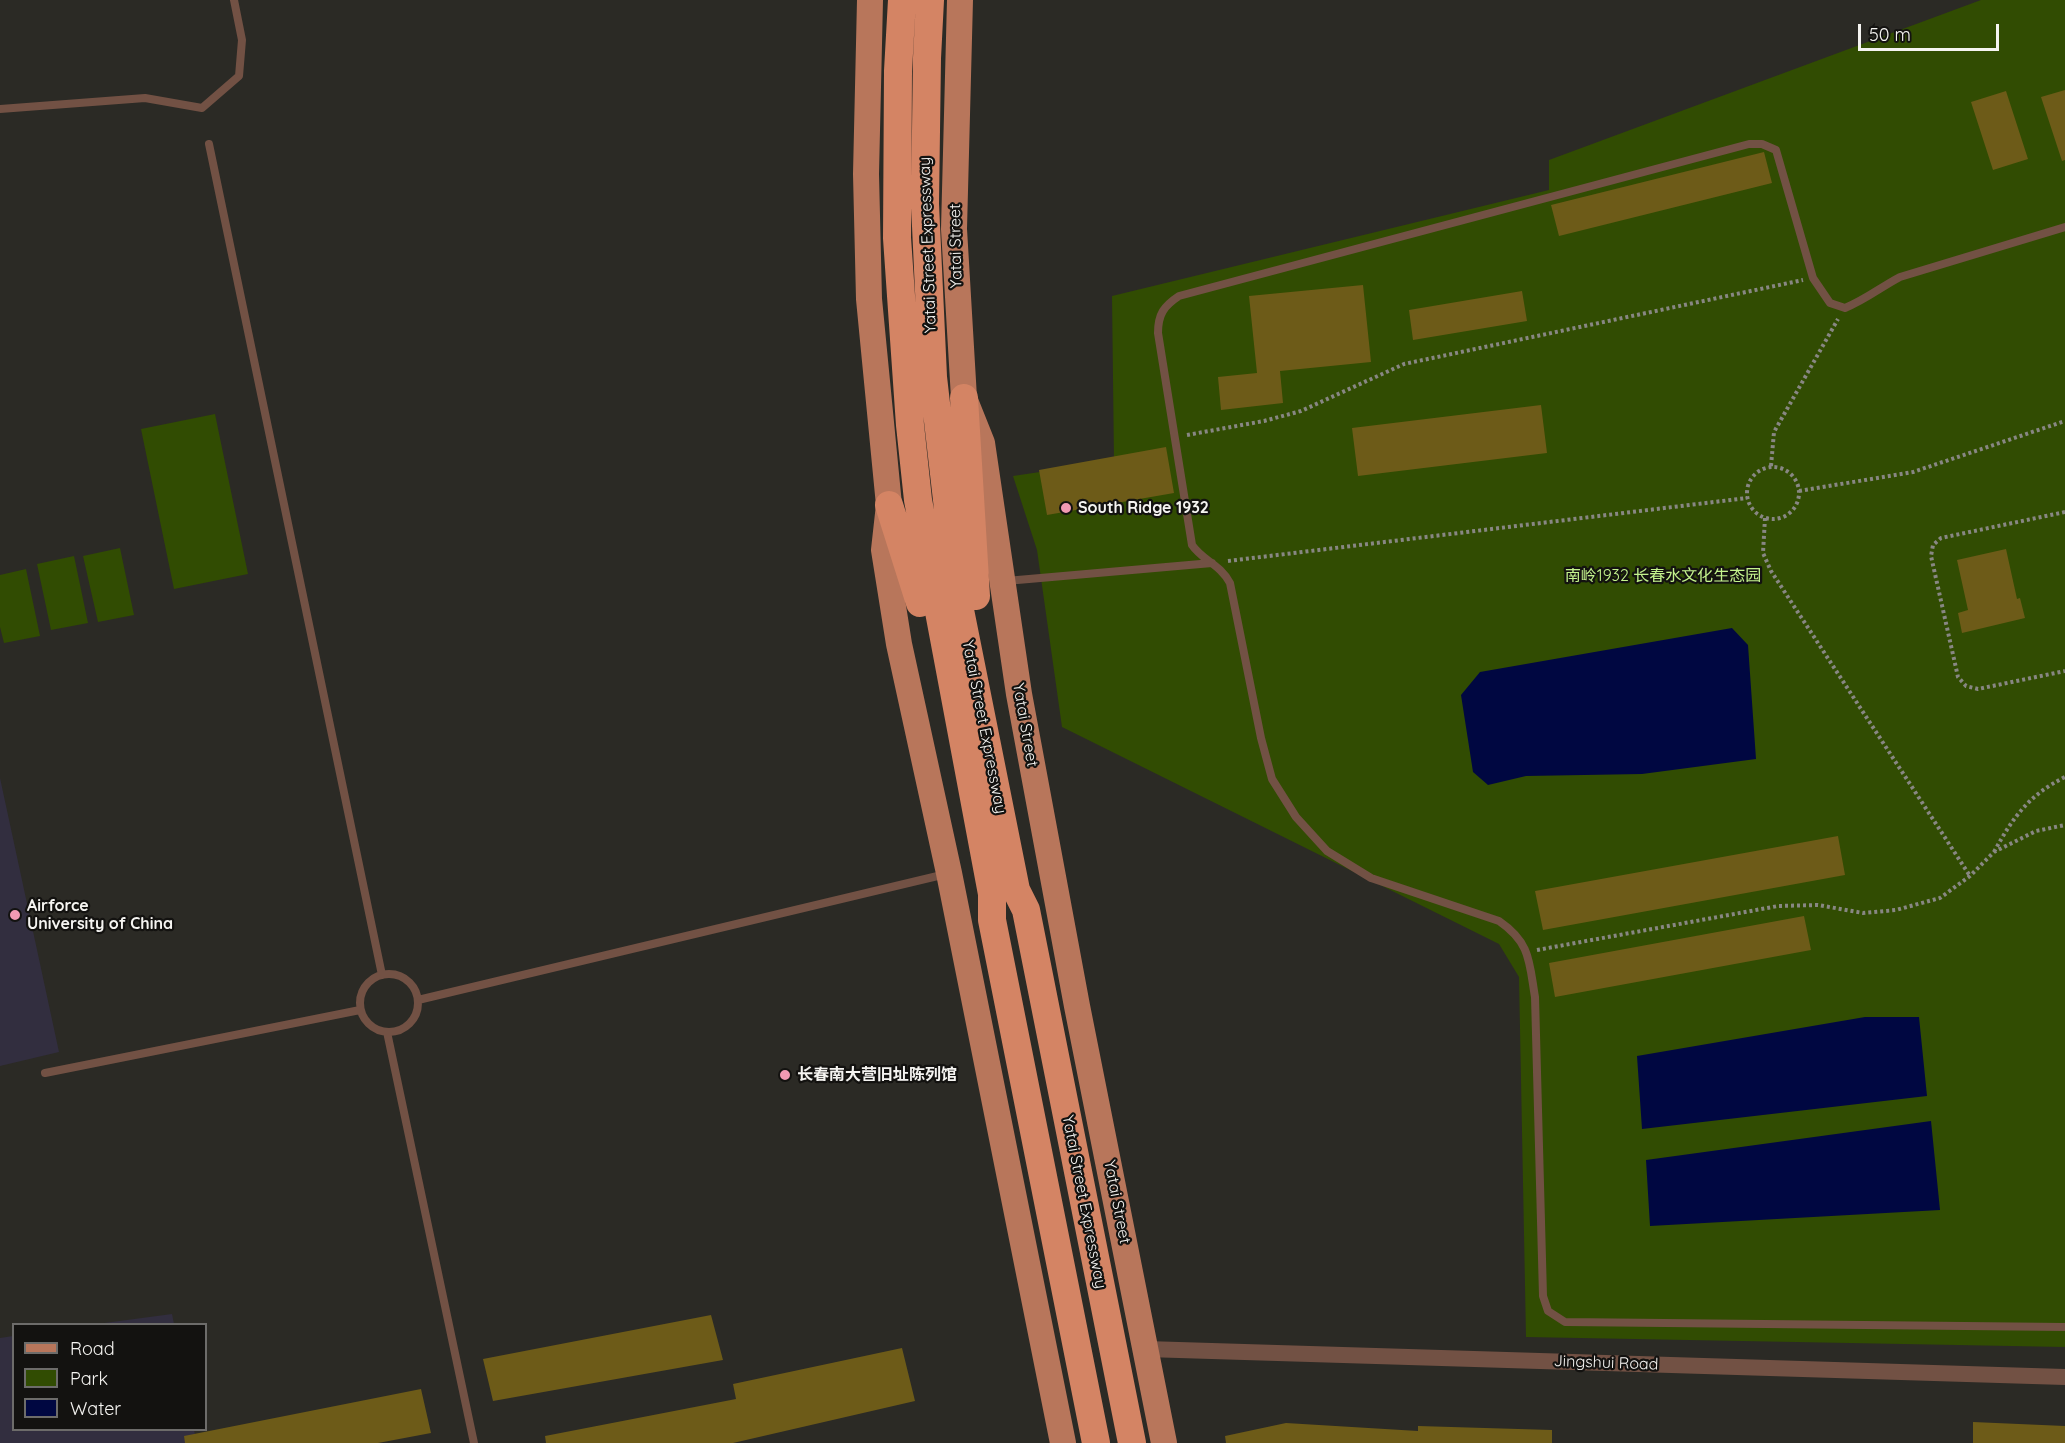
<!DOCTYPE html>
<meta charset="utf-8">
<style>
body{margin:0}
#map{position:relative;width:2065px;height:1443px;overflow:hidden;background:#2b2a25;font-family:Quicksand,sans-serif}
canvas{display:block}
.legend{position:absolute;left:12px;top:1323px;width:195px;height:108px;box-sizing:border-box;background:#131210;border:2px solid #6d6c6a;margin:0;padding:8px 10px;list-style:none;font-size:18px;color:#f5f4f1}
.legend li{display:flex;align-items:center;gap:12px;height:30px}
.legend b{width:30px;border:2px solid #6d6c6a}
.scale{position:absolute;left:1858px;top:24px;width:141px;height:27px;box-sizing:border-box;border:3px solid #f5f4f1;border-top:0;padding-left:8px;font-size:18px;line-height:21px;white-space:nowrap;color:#f5f4f1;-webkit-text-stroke:4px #131210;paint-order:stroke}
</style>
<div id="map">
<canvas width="2065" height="1443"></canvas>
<ul class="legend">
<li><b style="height:8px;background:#b8765b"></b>Road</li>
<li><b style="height:16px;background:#314c02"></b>Park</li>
<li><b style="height:16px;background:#000741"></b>Water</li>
</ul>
<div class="scale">50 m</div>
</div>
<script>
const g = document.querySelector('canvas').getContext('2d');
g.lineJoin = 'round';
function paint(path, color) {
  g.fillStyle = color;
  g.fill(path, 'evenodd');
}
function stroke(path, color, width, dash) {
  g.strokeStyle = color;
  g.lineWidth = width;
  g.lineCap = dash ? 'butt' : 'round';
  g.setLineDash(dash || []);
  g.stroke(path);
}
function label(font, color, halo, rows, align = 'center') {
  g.font = font + ' Quicksand,"Noto Sans SC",sans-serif';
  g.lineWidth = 4.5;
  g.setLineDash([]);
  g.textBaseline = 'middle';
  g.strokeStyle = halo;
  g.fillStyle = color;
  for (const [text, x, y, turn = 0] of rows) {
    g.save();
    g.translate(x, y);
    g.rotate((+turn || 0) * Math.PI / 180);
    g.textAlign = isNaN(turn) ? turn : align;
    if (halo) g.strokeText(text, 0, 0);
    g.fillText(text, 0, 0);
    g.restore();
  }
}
paint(new Path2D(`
 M 0,778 L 59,1052 L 0,1066 Z
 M 172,1314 L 174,1324 L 97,1324 Z
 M 13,1336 L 14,1430 L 194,1430 L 197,1443 L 0,1443 L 0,1338 Z`), '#322e3f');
paint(new Path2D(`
 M 1981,0 L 2065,0 L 2065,1347 L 1526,1337 L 1519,977 L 1499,944 L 1062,727 L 1037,550 L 1013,476 L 1114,461 L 1112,296 L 1549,190 L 1549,160 Z
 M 215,414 L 248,574 L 174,589 L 141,429 Z
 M 120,548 L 134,615 L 98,622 L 83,556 Z
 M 74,556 L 88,623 L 51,630 L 37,564 Z
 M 26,569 L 40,636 L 4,643 L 0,627 L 0,575 Z`), '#314c02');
paint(new Path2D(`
 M 1732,628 L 1748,645 L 1756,759 L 1642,774 L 1526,776 L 1488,785 L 1473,772 L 1461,695 L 1480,672 Z
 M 1865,1017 L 1919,1017 L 1927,1096 L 1642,1129 L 1637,1056 Z
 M 1931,1121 L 1940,1210 L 1650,1226 L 1646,1160 Z`), '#000741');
paint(new Path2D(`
 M 2065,90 L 2065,160 L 2062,161 L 2041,97 Z
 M 2006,91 L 2028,159 L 1993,170 L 1971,102 Z
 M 1764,152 L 1772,183 L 1559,236 L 1551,205 Z
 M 1363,285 L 1371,362 L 1280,371 L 1283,403 L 1221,410 L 1218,377 L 1257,373 L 1249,296 Z
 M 1522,291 L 1527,321 L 1413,340 L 1409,310 Z
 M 1541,405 L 1547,453 L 1358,476 L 1352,428 Z
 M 1166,447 L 1174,493 L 1047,515 L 1039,470 Z
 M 2006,549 L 2017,599 L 2020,598 L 2025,618 L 1962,633 L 1958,613 L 1968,610 L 1957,560 Z
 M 1838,836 L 1845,875 L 1543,930 L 1535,891 Z
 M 1804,916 L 1811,950 L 1555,997 L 1549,963 Z
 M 711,1315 L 723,1360 L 493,1401 L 483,1359 Z
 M 902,1348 L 915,1401 L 733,1443 L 546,1443 L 545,1436 L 736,1399 L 733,1384 Z
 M 421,1389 L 431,1433 L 378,1443 L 185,1443 L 184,1436 Z
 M 1973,1422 L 2065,1426 L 2065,1443 L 1973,1443 Z
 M 1286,1423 L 1418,1431 L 1418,1426 L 1552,1430 L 1552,1443 L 1226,1443 L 1225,1436 Z`), '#6d5b18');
stroke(new Path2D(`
 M 1187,435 L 1264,421 L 1301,411 L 1404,364 L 1803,280
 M 1771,466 L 1774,432 L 1838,319
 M1747 493a26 26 0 1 1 52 0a26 26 0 1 1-52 0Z
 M 1799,491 L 1913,472 L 2065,421
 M 2065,512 L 1941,538 L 1933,545 L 1931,556 L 1958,677 L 1966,686 L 1978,689 L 2065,671
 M 1765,518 L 1763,553 L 1771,571 L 1970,876
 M 1228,561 L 1747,498
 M 1994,852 C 2013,817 2029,795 2065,777
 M 1537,950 L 1778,906 L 1818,905 L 1863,913 L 1896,910 L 1940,898 L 1970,876 L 1994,852 L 2036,831 L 2065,825`), '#888783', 4, [3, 3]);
stroke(new Path2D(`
 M 0,109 L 145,98 L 202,108 L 239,76 L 242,40 L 234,0
 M 209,144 L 382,975
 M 2065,227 L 1900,277 C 1881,287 1865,300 1845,308 L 1830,303 L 1813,278 L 1776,150 L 1762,144 L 1749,144 L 1179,296 C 1164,306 1158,314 1158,333 L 1192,545 C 1203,561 1220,564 1230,583 L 1261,738 L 1272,779 L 1296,817 L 1327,851 L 1371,878 L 1499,921 C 1531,943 1529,962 1535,997 L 1543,1296 L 1548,1311 L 1565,1322 L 2065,1327
 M 1006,581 L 1212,563
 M360 1003a29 29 0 1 1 58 0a29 29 0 1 1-58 0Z
 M 418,1000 L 946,874
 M 387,1032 L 474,1443
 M 45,1073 L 360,1010`), '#725144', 8);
stroke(new Path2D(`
 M 1146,1349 L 2065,1377`), '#725144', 16);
stroke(new Path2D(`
 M 870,0 L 866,174 L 869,299 L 889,505 L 884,550 L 899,644 L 949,873 L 1063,1443
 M 960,0 L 954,229 L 964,398 L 982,443 L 1019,694 L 1077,1006 L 1164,1443`), '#b8765b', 26);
stroke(new Path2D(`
 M 902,0 L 898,71 L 897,238 L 910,425 L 918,500 L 992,894 L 992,920 L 1096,1443
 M 930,0 L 927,58 L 925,204 L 933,377 L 959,605 L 1016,890 L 1026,910 L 1132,1443
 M 964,398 L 976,596
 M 889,505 L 920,603`), '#d48464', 28);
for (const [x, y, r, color] of [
 [1066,508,6,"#f19ab3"],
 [15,915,6,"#f19ab3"],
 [785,1075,6,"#f19ab3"]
]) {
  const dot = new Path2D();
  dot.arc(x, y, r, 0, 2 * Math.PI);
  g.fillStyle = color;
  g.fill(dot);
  stroke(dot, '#131210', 2);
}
label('16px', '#f5f4f1', '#131210', [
 ["Yatai Street Expressway",928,245,-92],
 ["Yatai Street",956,246,-91],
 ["Yatai Street",1025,725,80],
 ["Yatai Street Expressway",984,727,79],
 ["Yatai Street Expressway",1084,1202,79],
 ["Yatai Street",1117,1202,79],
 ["Jingshui Road",1606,1363,2]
]);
label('bold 16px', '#f5f4f1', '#131210', [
 ["South Ridge 1932",1078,508],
 ["Airforce",27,906],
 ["University of China",27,924],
 ["长春南大营旧址陈列馆",797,1075]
], 'left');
label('16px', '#c4f38d', '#131210', [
 ["南岭1932 长春水文化生态园",1663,576]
]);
</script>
